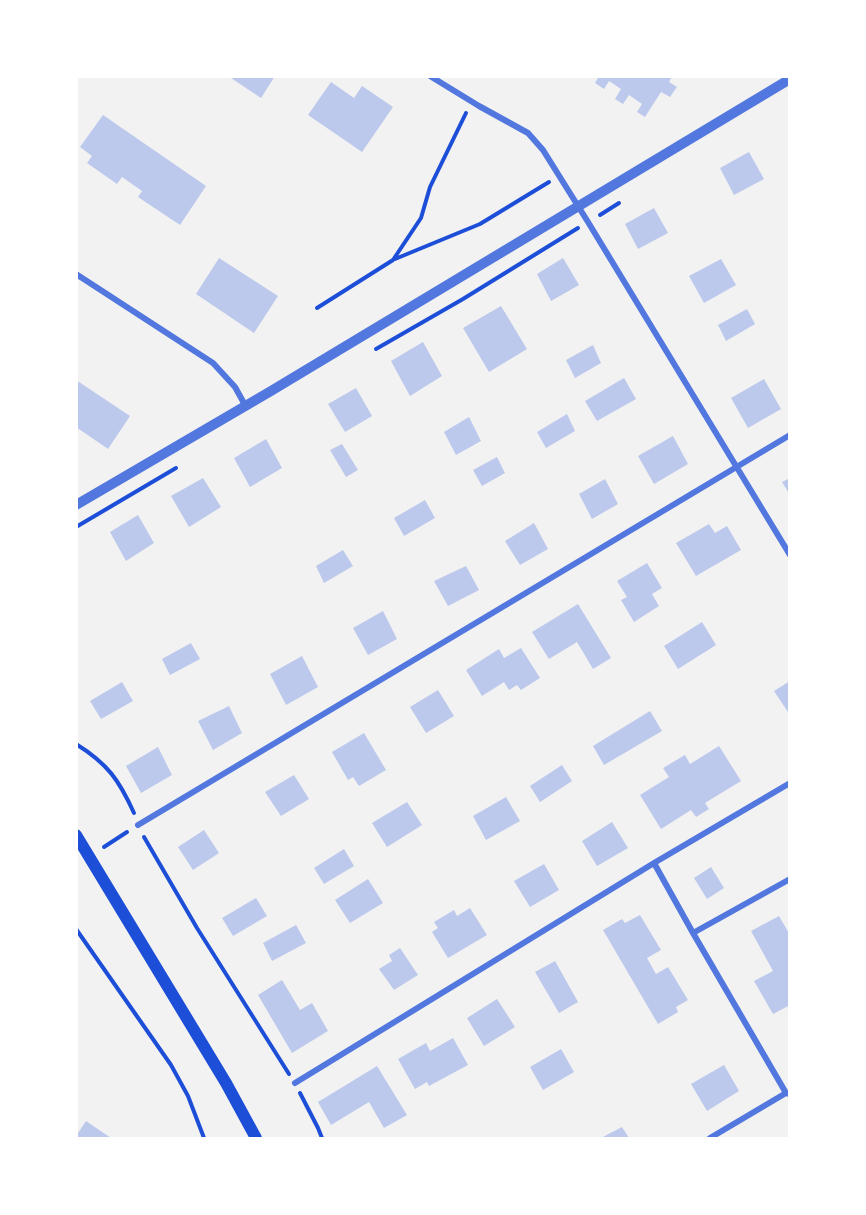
<!DOCTYPE html>
<style>
body{margin:0}
#map{position:relative;width:866px;height:1215px;overflow:hidden;background:#f2f2f2;font-family:Manrope,sans-serif}
canvas{display:block}
.frame{position:absolute;inset:0;border:78px solid #fff;pointer-events:none}
</style>
<div id="map">
<canvas width="866" height="1215"></canvas>
<div class="frame"></div>
</div>
<script>
const g = document.querySelector('canvas').getContext('2d');
g.lineJoin = 'round';
function paint(path, color) {
  g.fillStyle = color;
  g.fill(path, 'evenodd');
}
function stroke(path, color, width, dash) {
  g.strokeStyle = color;
  g.lineWidth = width;
  g.lineCap = dash ? 'butt' : 'round';
  g.setLineDash(dash || []);
  g.stroke(path);
}
paint(new Path2D(`
 M 228,76 L 275,76 L 261,98 Z
 M 599,76 L 672,76 L 669,82 L 677,87 L 670,97 L 661,92 L 645,117 L 637,112 L 642,104 L 629,95 L 623,104 L 615,99 L 621,89 L 609,81 L 604,89 L 595,83 Z
 M 331,82 L 354,98 L 362,86 L 393,107 L 362,152 L 308,115 Z
 M 103,115 L 206,186 L 180,225 L 138,197 L 142,191 L 122,177 L 117,184 L 87,163 L 92,156 L 80,147 Z
 M 749,152 L 764,179 L 734,195 L 720,168 Z
 M 654,208 L 668,233 L 638,249 L 625,224 Z
 M 219,258 L 278,296 L 254,333 L 196,294 Z
 M 563,258 L 579,285 L 551,301 L 537,274 Z
 M 721,259 L 736,285 L 704,303 L 689,276 Z
 M 501,306 L 527,349 L 489,372 L 463,328 Z
 M 747,309 L 755,324 L 726,341 L 718,325 Z
 M 423,342 L 442,376 L 410,396 L 391,361 Z
 M 593,345 L 601,363 L 575,378 L 566,360 Z
 M 624,378 L 636,399 L 597,421 L 585,401 Z
 M 764,379 L 781,409 L 748,428 L 731,398 Z
 M 76,380 L 130,416 L 108,449 L 76,427 Z
 M 356,388 L 372,416 L 345,432 L 328,404 Z
 M 567,414 L 575,431 L 546,448 L 537,432 Z
 M 469,417 L 481,441 L 456,455 L 444,432 Z
 M 673,436 L 688,464 L 654,484 L 638,456 Z
 M 266,439 L 282,468 L 250,487 L 234,458 Z
 M 342,444 L 358,470 L 346,477 L 330,450 Z
 M 497,457 L 505,473 L 482,486 L 473,470 Z
 M 203,478 L 221,507 L 189,527 L 171,496 Z
 M 790,478 L 790,495 L 782,482 Z
 M 605,479 L 618,504 L 592,519 L 579,494 Z
 M 425,500 L 435,518 L 404,536 L 394,518 Z
 M 138,515 L 154,543 L 126,561 L 110,532 Z
 M 534,523 L 548,549 L 520,565 L 505,541 Z
 M 709,524 L 715,533 L 727,526 L 741,550 L 696,576 L 676,543 Z
 M 343,550 L 353,566 L 324,583 L 316,566 Z
 M 647,563 L 662,588 L 652,594 L 659,606 L 634,622 L 621,600 L 627,597 L 617,581 Z
 M 466,566 L 479,590 L 448,606 L 434,581 Z
 M 578,604 L 611,658 L 593,669 L 577,642 L 549,659 L 532,632 Z
 M 383,611 L 397,639 L 368,655 L 353,628 Z
 M 702,622 L 716,645 L 678,669 L 664,646 Z
 M 191,643 L 200,659 L 170,675 L 162,659 Z
 M 521,648 L 540,678 L 521,690 L 517,685 L 509,690 L 504,682 L 482,696 L 466,670 L 499,649 L 504,658 Z
 M 302,656 L 318,687 L 286,705 L 270,674 Z
 M 790,681 L 790,715 L 774,691 Z
 M 122,682 L 133,701 L 101,719 L 90,701 Z
 M 438,690 L 454,716 L 426,733 L 410,707 Z
 M 229,706 L 242,733 L 213,750 L 198,721 Z
 M 650,711 L 662,731 L 604,765 L 593,746 Z
 M 364,733 L 386,770 L 359,786 L 353,777 L 348,780 L 332,752 Z
 M 719,746 L 741,781 L 705,803 L 709,809 L 696,817 L 691,810 L 661,829 L 640,795 L 669,777 L 663,768 L 685,755 L 690,764 Z
 M 158,747 L 172,775 L 141,793 L 126,766 Z
 M 562,765 L 572,781 L 540,802 L 530,786 Z
 M 294,775 L 309,799 L 281,816 L 265,792 Z
 M 506,797 L 520,821 L 486,840 L 473,816 Z
 M 407,802 L 422,825 L 387,847 L 372,823 Z
 M 612,822 L 628,848 L 597,866 L 582,841 Z
 M 204,830 L 219,853 L 193,870 L 178,847 Z
 M 344,849 L 354,866 L 324,884 L 314,868 Z
 M 544,864 L 559,890 L 530,907 L 514,881 Z
 M 711,867 L 724,888 L 707,899 L 694,878 Z
 M 368,879 L 383,903 L 350,923 L 335,900 Z
 M 256,898 L 267,916 L 233,936 L 222,918 Z
 M 470,908 L 487,935 L 448,958 L 432,932 L 438,928 L 434,922 L 454,910 L 457,916 Z
 M 640,915 L 661,950 L 647,958 L 656,974 L 668,967 L 688,1000 L 676,1007 L 678,1012 L 658,1024 L 603,930 L 622,919 L 625,923 Z
 M 779,916 L 790,935 L 790,1005 L 773,1014 L 754,981 L 773,971 L 751,931 Z
 M 296,925 L 306,943 L 272,961 L 263,943 Z
 M 400,948 L 418,975 L 394,990 L 379,969 L 392,961 L 389,955 Z
 M 555,961 L 578,1002 L 559,1013 L 535,972 Z
 M 282,980 L 300,1010 L 312,1003 L 328,1031 L 292,1053 L 258,995 Z
 M 497,999 L 515,1027 L 484,1046 L 467,1018 Z
 M 453,1038 L 468,1065 L 429,1086 L 427,1082 L 415,1089 L 398,1059 L 426,1043 L 430,1051 Z
 M 561,1049 L 574,1072 L 543,1090 L 530,1067 Z
 M 724,1065 L 739,1091 L 707,1111 L 691,1084 Z
 M 377,1066 L 407,1115 L 384,1128 L 369,1102 L 331,1125 L 318,1102 Z
 M 86,1121 L 111,1138 L 76,1138 L 76,1136 Z
 M 622,1127 L 629,1138 L 601,1138 Z`), '#bdc9ec');
stroke(new Path2D(`
 M 600,215 L 619,203
 M 395,259 L 480,224 L 549,182
 M 317,308 L 393,260 L 421,218 L 430,187 L 466,113
 M 376,349 L 463,299 L 578,228
 M 76,527 L 176,468
 M 76,744 C 108,764 119,780 134,813
 M 144,837 L 197,928 L 289,1074
 M 104,847 L 127,832
 M 76,929 L 171,1065 L 188,1096 L 204,1138
 M 300,1093 L 318,1128 L 322,1138`), '#1d4ed8', 4);
stroke(new Path2D(`
 M 430,76 L 479,106 L 528,133 L 543,150 L 588,222 L 790,555
 M 76,274 L 213,363 L 235,387 L 245,405
 M 138,825 L 790,435
 M 654,863 L 693,933 L 786,1093 L 790,1094
 M 693,933 L 790,879
 M 295,1083 L 654,863 L 790,783
 M 710,1138 L 786,1093`), '#5277de', 6);
stroke(new Path2D(`
 M 76,505 L 271,391 L 790,79`), '#5277de', 10);
stroke(new Path2D(`
 M 76,835 L 226,1083 L 256,1138`), '#1d4ed8', 12);
</script>
